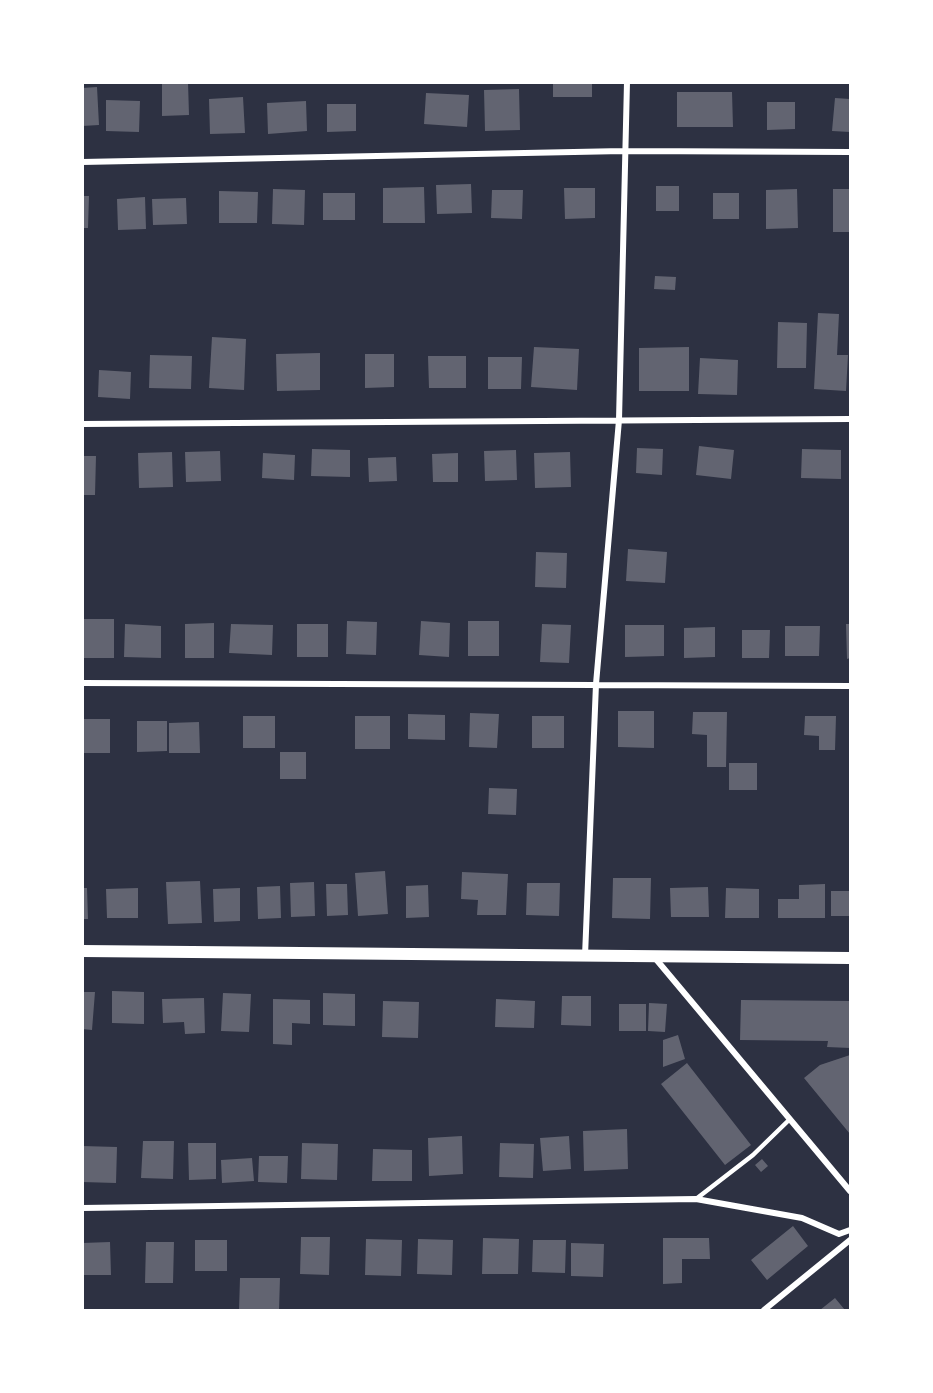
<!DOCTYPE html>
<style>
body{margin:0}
#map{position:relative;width:933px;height:1393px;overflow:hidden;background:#2d3142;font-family:"Alegreya Sans",sans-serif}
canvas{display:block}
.frame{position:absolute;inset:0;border:84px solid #fff;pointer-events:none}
</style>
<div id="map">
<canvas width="933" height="1393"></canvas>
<div class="frame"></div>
</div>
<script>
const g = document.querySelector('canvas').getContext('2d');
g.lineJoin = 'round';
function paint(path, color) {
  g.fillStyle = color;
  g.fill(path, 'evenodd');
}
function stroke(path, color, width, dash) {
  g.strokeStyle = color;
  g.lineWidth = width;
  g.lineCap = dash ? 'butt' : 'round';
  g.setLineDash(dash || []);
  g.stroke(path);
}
paint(new Path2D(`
 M 162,82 L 188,82 L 189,115 L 162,116 Z
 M 553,82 L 592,82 L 592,97 L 553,97 Z
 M 97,87 L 99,125 L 82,126 L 82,88 Z
 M 519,89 L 520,130 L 485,131 L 484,90 Z
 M 677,92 L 732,92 L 733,127 L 677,127 Z
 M 426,93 L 469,95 L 467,127 L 424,124 Z
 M 243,97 L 245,133 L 210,134 L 209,99 Z
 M 835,98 L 850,99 L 850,132 L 832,131 Z
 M 106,100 L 140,101 L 139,132 L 106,131 Z
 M 306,101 L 307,131 L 268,134 L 267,103 Z
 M 767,102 L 795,102 L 795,129 L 767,130 Z
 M 327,104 L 356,104 L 356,131 L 327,132 Z
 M 471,184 L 472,213 L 437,214 L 436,185 Z
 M 656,186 L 679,186 L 679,211 L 656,211 Z
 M 424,187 L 425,223 L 383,223 L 383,188 Z
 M 564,188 L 595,188 L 595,218 L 565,219 Z
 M 273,189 L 305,190 L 304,225 L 272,224 Z
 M 797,189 L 798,228 L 766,229 L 766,190 Z
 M 833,189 L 850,189 L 850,232 L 833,232 Z
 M 492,190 L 523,190 L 522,219 L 491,218 Z
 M 219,191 L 258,192 L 257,223 L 219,223 Z
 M 323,193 L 355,193 L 355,220 L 323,220 Z
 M 713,193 L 739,193 L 739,219 L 713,219 Z
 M 82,196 L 89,196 L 88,228 L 82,228 Z
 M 145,197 L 146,229 L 118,230 L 117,199 Z
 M 186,198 L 187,224 L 153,225 L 152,199 Z
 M 655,276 L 676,277 L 675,290 L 654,289 Z
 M 818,313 L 839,314 L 837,355 L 848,355 L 846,391 L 814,389 Z
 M 778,322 L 807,323 L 806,368 L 777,368 Z
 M 212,337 L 246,339 L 244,390 L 209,388 Z
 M 534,347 L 579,349 L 577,390 L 531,387 Z
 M 689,347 L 689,391 L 639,391 L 639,348 Z
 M 320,353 L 320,390 L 277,391 L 276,354 Z
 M 365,354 L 394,354 L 394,387 L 365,388 Z
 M 150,355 L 192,356 L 191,389 L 149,388 Z
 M 428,356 L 466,356 L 466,388 L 429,388 Z
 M 488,357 L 522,357 L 521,389 L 488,389 Z
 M 700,358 L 738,360 L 737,395 L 698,394 Z
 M 99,370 L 131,372 L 130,399 L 98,397 Z
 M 699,446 L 734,450 L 731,479 L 696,475 Z
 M 637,448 L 663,449 L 662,475 L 636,473 Z
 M 312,449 L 350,450 L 350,477 L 311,476 Z
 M 802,449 L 841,450 L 841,479 L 801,478 Z
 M 516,450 L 517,480 L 485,481 L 484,451 Z
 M 220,451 L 221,481 L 186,482 L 185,452 Z
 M 172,452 L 173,487 L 139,488 L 138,453 Z
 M 570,452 L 571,487 L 535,488 L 534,453 Z
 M 263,453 L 295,455 L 294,480 L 262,478 Z
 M 458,453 L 458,482 L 433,482 L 432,454 Z
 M 82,456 L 96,456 L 95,495 L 82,495 Z
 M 396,457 L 397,481 L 369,482 L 368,458 Z
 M 628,549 L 667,552 L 665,583 L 626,581 Z
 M 536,552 L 567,553 L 566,588 L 535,587 Z
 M 83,619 L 114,619 L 114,658 L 83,658 Z
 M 347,621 L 377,622 L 376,655 L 346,654 Z
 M 421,621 L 450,623 L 449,657 L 419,655 Z
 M 468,621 L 499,621 L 499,656 L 468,656 Z
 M 214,623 L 214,658 L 185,658 L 185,624 Z
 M 125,624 L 161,626 L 161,658 L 124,657 Z
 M 231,624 L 273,625 L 272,655 L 229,653 Z
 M 297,624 L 328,624 L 328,657 L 297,657 Z
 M 542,624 L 571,625 L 569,663 L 540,662 Z
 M 846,624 L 850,624 L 850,658 L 847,659 Z
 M 625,625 L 664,625 L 664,656 L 625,657 Z
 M 785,626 L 820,626 L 819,656 L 785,656 Z
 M 715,627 L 715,657 L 684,658 L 684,628 Z
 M 742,630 L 770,630 L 769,658 L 742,658 Z
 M 618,711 L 654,711 L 654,748 L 618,747 Z
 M 693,712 L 727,712 L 726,767 L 707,767 L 707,735 L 692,734 Z
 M 470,713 L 499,714 L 497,748 L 469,747 Z
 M 408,714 L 445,715 L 445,740 L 408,739 Z
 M 243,716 L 275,716 L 275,748 L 243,748 Z
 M 355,716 L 390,716 L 390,749 L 355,749 Z
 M 532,716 L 564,716 L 564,748 L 532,748 Z
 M 805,716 L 836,716 L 835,750 L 819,750 L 819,736 L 804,735 Z
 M 82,719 L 110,719 L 110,753 L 82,753 Z
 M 137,721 L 167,721 L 167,751 L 137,752 Z
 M 199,722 L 200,753 L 169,753 L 169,723 Z
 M 280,752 L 306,752 L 306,779 L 280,779 Z
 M 729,763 L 757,763 L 757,790 L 729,790 Z
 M 489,788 L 517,789 L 516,815 L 488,814 Z
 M 385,871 L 388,914 L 358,916 L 355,873 Z
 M 462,872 L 508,874 L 506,915 L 477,915 L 478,900 L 461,899 Z
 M 613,878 L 651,878 L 650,919 L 612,918 Z
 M 200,881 L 202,923 L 168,924 L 166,882 Z
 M 314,882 L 315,916 L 291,917 L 290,883 Z
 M 527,883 L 560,883 L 559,916 L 526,915 Z
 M 326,884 L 347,884 L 348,915 L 327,916 Z
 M 825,884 L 825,918 L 778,918 L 778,899 L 799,899 L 799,885 Z
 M 428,885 L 429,917 L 406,918 L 406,886 Z
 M 280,886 L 281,918 L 258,919 L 257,887 Z
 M 708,887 L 709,917 L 671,917 L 670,888 Z
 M 82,888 L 87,888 L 88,919 L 82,919 Z
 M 138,888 L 138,918 L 107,918 L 106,889 Z
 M 240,888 L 240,921 L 214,922 L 213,889 Z
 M 726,888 L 759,889 L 759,918 L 725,918 Z
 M 831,891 L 850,891 L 850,916 L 831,916 Z
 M 112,991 L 144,992 L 144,1024 L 112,1023 Z
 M 82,992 L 95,992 L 92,1030 L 82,1029 Z
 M 223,993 L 251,994 L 249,1032 L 221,1031 Z
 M 323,993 L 355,994 L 355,1026 L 323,1025 Z
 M 562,996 L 591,996 L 591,1026 L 561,1025 Z
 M 204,998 L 205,1033 L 185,1034 L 184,1022 L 163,1023 L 162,999 Z
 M 273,999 L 310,1000 L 310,1024 L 292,1023 L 292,1045 L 273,1044 Z
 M 496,999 L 535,1001 L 534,1028 L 495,1027 Z
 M 741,1000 L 850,1001 L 850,1048 L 827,1047 L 828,1041 L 740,1040 Z
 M 383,1001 L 419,1002 L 418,1038 L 382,1037 Z
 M 649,1003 L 667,1004 L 665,1032 L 648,1031 Z
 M 619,1004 L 646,1004 L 646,1031 L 619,1031 Z
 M 678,1035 L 685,1059 L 663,1067 L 663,1040 Z
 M 850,1055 L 850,1134 L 804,1078 L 820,1065 Z
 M 687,1063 L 751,1145 L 725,1165 L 661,1084 Z
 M 627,1129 L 628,1169 L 584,1171 L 583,1131 Z
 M 462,1136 L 463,1174 L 429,1176 L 428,1138 Z
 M 569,1136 L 571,1169 L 543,1171 L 540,1138 Z
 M 143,1141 L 174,1141 L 173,1179 L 141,1178 Z
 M 188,1143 L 216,1143 L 216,1179 L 189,1180 Z
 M 302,1143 L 338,1144 L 337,1180 L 301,1179 Z
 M 500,1143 L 534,1144 L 533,1178 L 499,1177 Z
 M 82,1146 L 117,1147 L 116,1183 L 82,1182 Z
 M 373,1149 L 412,1150 L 412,1181 L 372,1181 Z
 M 259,1156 L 288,1156 L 287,1183 L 258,1182 Z
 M 252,1158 L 254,1181 L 222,1183 L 221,1160 Z
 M 762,1159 L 768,1166 L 761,1172 L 755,1165 Z
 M 793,1226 L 808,1246 L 767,1280 L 751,1260 Z
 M 301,1237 L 330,1237 L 329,1275 L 300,1274 Z
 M 483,1238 L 519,1239 L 518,1274 L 482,1274 Z
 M 663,1238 L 709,1238 L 710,1259 L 682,1259 L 682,1283 L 663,1284 Z
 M 366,1239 L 402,1240 L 401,1276 L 365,1275 Z
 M 418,1239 L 453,1240 L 452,1275 L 417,1274 Z
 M 195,1240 L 227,1240 L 227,1271 L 195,1271 Z
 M 533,1240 L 566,1240 L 565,1273 L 532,1272 Z
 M 110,1242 L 111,1275 L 82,1275 L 82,1243 Z
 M 146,1242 L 174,1242 L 173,1283 L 145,1283 Z
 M 571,1243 L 604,1244 L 603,1277 L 571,1276 Z
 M 240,1278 L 280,1278 L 279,1310 L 239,1310 Z
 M 835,1298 L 845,1310 L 820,1310 Z`), '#626471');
stroke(new Path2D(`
 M 696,1199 L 753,1155 L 790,1119`), '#fff', 4.5);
stroke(new Path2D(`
 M 82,162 L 623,151 L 850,152
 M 82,424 L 850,419
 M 82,683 L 850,686
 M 585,956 L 596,684 L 619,420 L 627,82
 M 655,958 L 850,1191
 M 82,1208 L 696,1199 L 802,1218 L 839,1234 L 850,1230
 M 764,1310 L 850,1240`), '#fff', 6);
stroke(new Path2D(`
 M 82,951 L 850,958`), '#fff', 12);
</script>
